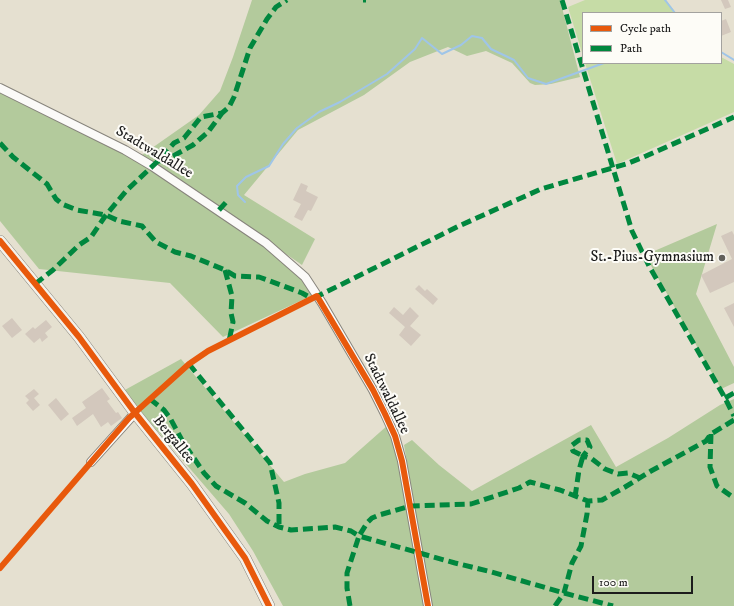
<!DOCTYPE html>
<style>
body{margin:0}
#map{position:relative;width:734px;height:606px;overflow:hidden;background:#e5e0d0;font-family:"IM FELL DW Pica",serif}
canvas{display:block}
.legend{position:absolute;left:582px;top:12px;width:140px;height:52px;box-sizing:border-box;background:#fdfcf7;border:1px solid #a3a29f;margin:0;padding:5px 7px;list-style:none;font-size:12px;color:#1c1c1c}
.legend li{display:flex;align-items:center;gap:8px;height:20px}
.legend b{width:20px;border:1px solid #a3a29f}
.scale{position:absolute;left:592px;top:576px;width:101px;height:18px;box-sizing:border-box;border:2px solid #1c1c1c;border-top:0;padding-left:5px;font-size:12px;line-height:14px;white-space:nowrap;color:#1c1c1c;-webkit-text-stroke:3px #fdfcf7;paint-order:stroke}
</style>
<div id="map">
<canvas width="734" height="606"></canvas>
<ul class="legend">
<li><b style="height:5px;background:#e8590c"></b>Cycle path</li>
<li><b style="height:5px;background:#00873e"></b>Path</li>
</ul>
<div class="scale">100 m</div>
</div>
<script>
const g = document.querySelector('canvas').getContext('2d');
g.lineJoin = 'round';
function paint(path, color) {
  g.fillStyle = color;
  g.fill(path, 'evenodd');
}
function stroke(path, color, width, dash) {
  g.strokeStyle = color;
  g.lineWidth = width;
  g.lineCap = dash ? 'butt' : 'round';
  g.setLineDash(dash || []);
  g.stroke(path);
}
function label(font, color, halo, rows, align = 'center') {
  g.font = font + ' "IM FELL DW Pica",serif';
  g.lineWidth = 4;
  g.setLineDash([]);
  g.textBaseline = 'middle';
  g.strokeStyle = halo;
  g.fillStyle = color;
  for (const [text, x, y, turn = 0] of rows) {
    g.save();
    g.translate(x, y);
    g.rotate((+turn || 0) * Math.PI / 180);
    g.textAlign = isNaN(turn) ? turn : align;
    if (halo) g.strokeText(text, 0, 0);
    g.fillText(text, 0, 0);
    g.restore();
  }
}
paint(new Path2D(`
 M 585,0 L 666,0 L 676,13 L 583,13 L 583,56 L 568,7 Z
 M 721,57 L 734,64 L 734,112 L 617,164 L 585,63 L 721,63 Z`), '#c6dca6');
paint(new Path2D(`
 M 252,0 L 560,0 L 580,77 L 551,84 L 535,85 L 530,83 L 512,63 L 486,51 L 467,56 L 448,47 L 410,62 L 364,95 L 298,130 L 244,195 L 315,239 L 302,265 L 142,155 L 199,115 L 220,91 L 233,57 Z
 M 0,92 L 137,159 L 264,244 L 297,273 L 313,295 L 223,337 L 170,283 L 39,269 L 0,221 Z
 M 717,224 L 696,294 L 734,367 L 734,383 L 721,389 L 645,255 Z
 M 181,359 L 284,482 L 305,474 L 345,463 L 388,425 L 400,461 L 426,606 L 283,606 L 253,551 L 229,514 L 123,391 Z
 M 734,399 L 734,606 L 432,606 L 404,445 L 412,440 L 439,465 L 472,491 L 591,425 L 616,467 L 668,438 L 720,405 Z`), '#b3ca9c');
stroke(new Path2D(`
 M 665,0 L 675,13
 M 721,52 L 734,60
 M 245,202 L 238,195 L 237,186 L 246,177 L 269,166 L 283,144 L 297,128 L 319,112 L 340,102 L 387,74 L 415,49 L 422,38 L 442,54 L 461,45 L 472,36 L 482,38 L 491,49 L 514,60 L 528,78 L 546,84 L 604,63`), '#9fc5e8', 2);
paint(new Path2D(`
 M 721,0 L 728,0 L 731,7 L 725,9 Z
 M 726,19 L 731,32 L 721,36 L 721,21 Z
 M 301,183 L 308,186 L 306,191 L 318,197 L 311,211 L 308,210 L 302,221 L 294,217 L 301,204 L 293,200 Z
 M 732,231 L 734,235 L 734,282 L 710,293 L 701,275 L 732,259 L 721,236 Z
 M 419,285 L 425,291 L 427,289 L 438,299 L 433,305 L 415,289 Z
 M 734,303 L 734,327 L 724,308 Z
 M 394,307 L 403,315 L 410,307 L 419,316 L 410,326 L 421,335 L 411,346 L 399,335 L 405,327 L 389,313 Z
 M 12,318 L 22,330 L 12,338 L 2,326 Z
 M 46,320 L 52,327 L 45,333 L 48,337 L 42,342 L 40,338 L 34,343 L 25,334 L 33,327 L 35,329 Z
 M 102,388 L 110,399 L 107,401 L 116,413 L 118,412 L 122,418 L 111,426 L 108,422 L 101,427 L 93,414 L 77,426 L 72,418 L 86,408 L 82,402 Z
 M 34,389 L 39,394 L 34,398 L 40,405 L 33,411 L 26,403 L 29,400 L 25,396 Z
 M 56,398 L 69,414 L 61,421 L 48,405 Z`), '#d3c8bd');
const street = new Path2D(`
 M 0,88 L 125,150 L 152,166 L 266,243 L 305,277 L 322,303 L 373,390 L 385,414 L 395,436 L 402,461 L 428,606
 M 91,462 L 135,413`);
const secondary = new Path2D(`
 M 0,241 L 79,337 L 135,413 L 192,484 L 245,558 L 269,606`);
stroke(street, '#87847c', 10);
stroke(secondary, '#87847c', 12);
stroke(street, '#fbfaf8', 8);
stroke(secondary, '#f4f1ea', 11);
stroke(new Path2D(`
 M 363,0 L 366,0
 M 562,0 L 632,231 L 649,266 L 725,398 L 734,416
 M 0,143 L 13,157 L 47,184 L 56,199 L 62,204 L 77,210 L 106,215 L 119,221 L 142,226 L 156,242 L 175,252 L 191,256 L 225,270 L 235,276 L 259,277 L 302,293 L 313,299
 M 159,161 L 166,160 L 193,145 L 208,132 L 222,113
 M 219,210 L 228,200
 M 225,270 L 232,296 L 231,313 L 233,322 L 229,341
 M 35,284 L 53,270 L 79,245 L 91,237 L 106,215 L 127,190 L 158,161 L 174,143 L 184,138 L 201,117 L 222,113 L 229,107 L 234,97 L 250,48 L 267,19 L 276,7 L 287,0
 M 314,298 L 459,226 L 541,189 L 626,164 L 646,156 L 734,117
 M 189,364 L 270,463 L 279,503 L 279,527
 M 725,398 L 734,393
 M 150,399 L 164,410 L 170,418 L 183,442 L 204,473 L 216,486 L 245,503 L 267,521 L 279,527 L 291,530 L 335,527 L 351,531 L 359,536 L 367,523 L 372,518 L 379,515 L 411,506 L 471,504 L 519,488 L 530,482 L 560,490 L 588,501 L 602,500 L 625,487 L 651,471 L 706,441 L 711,434 L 734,420
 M 711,434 L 710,467 L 717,486 L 734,498
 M 575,497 L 579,470 L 583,456 L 573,451 L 571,446 L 579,440 L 587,440 L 590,447 L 583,456 L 592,459 L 605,469 L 618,474 L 628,473 L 640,478
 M 350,606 L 347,588 L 347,573 L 359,536 L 455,563 L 488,571 L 564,593 L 613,606
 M 555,606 L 564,593 L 572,563 L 581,546 L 587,514 L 588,501`), '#00873e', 5, [10, 5]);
stroke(new Path2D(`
 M 0,241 L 79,337 L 135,413 L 192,484 L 245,558 L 269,606
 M 0,568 L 129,418 L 189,364 L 208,351 L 317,296 L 373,390 L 385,414 L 395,436 L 402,461 L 428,606`), '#e8590c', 6);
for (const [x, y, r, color] of [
 [722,258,4,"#62615b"]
]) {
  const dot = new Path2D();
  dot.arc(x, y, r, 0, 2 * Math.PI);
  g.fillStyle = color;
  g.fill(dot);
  stroke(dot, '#fdfcf7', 1.5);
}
label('15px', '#1c1c1c', '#fdfcf7', [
 ["Stadtwaldallee",154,153,31],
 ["Stadtwaldallee",386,394,64],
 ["Bergallee",173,440,51]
]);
label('15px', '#1c1c1c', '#fdfcf7', [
 ["St.-Pius-Gymnasium",714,258]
], 'right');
</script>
